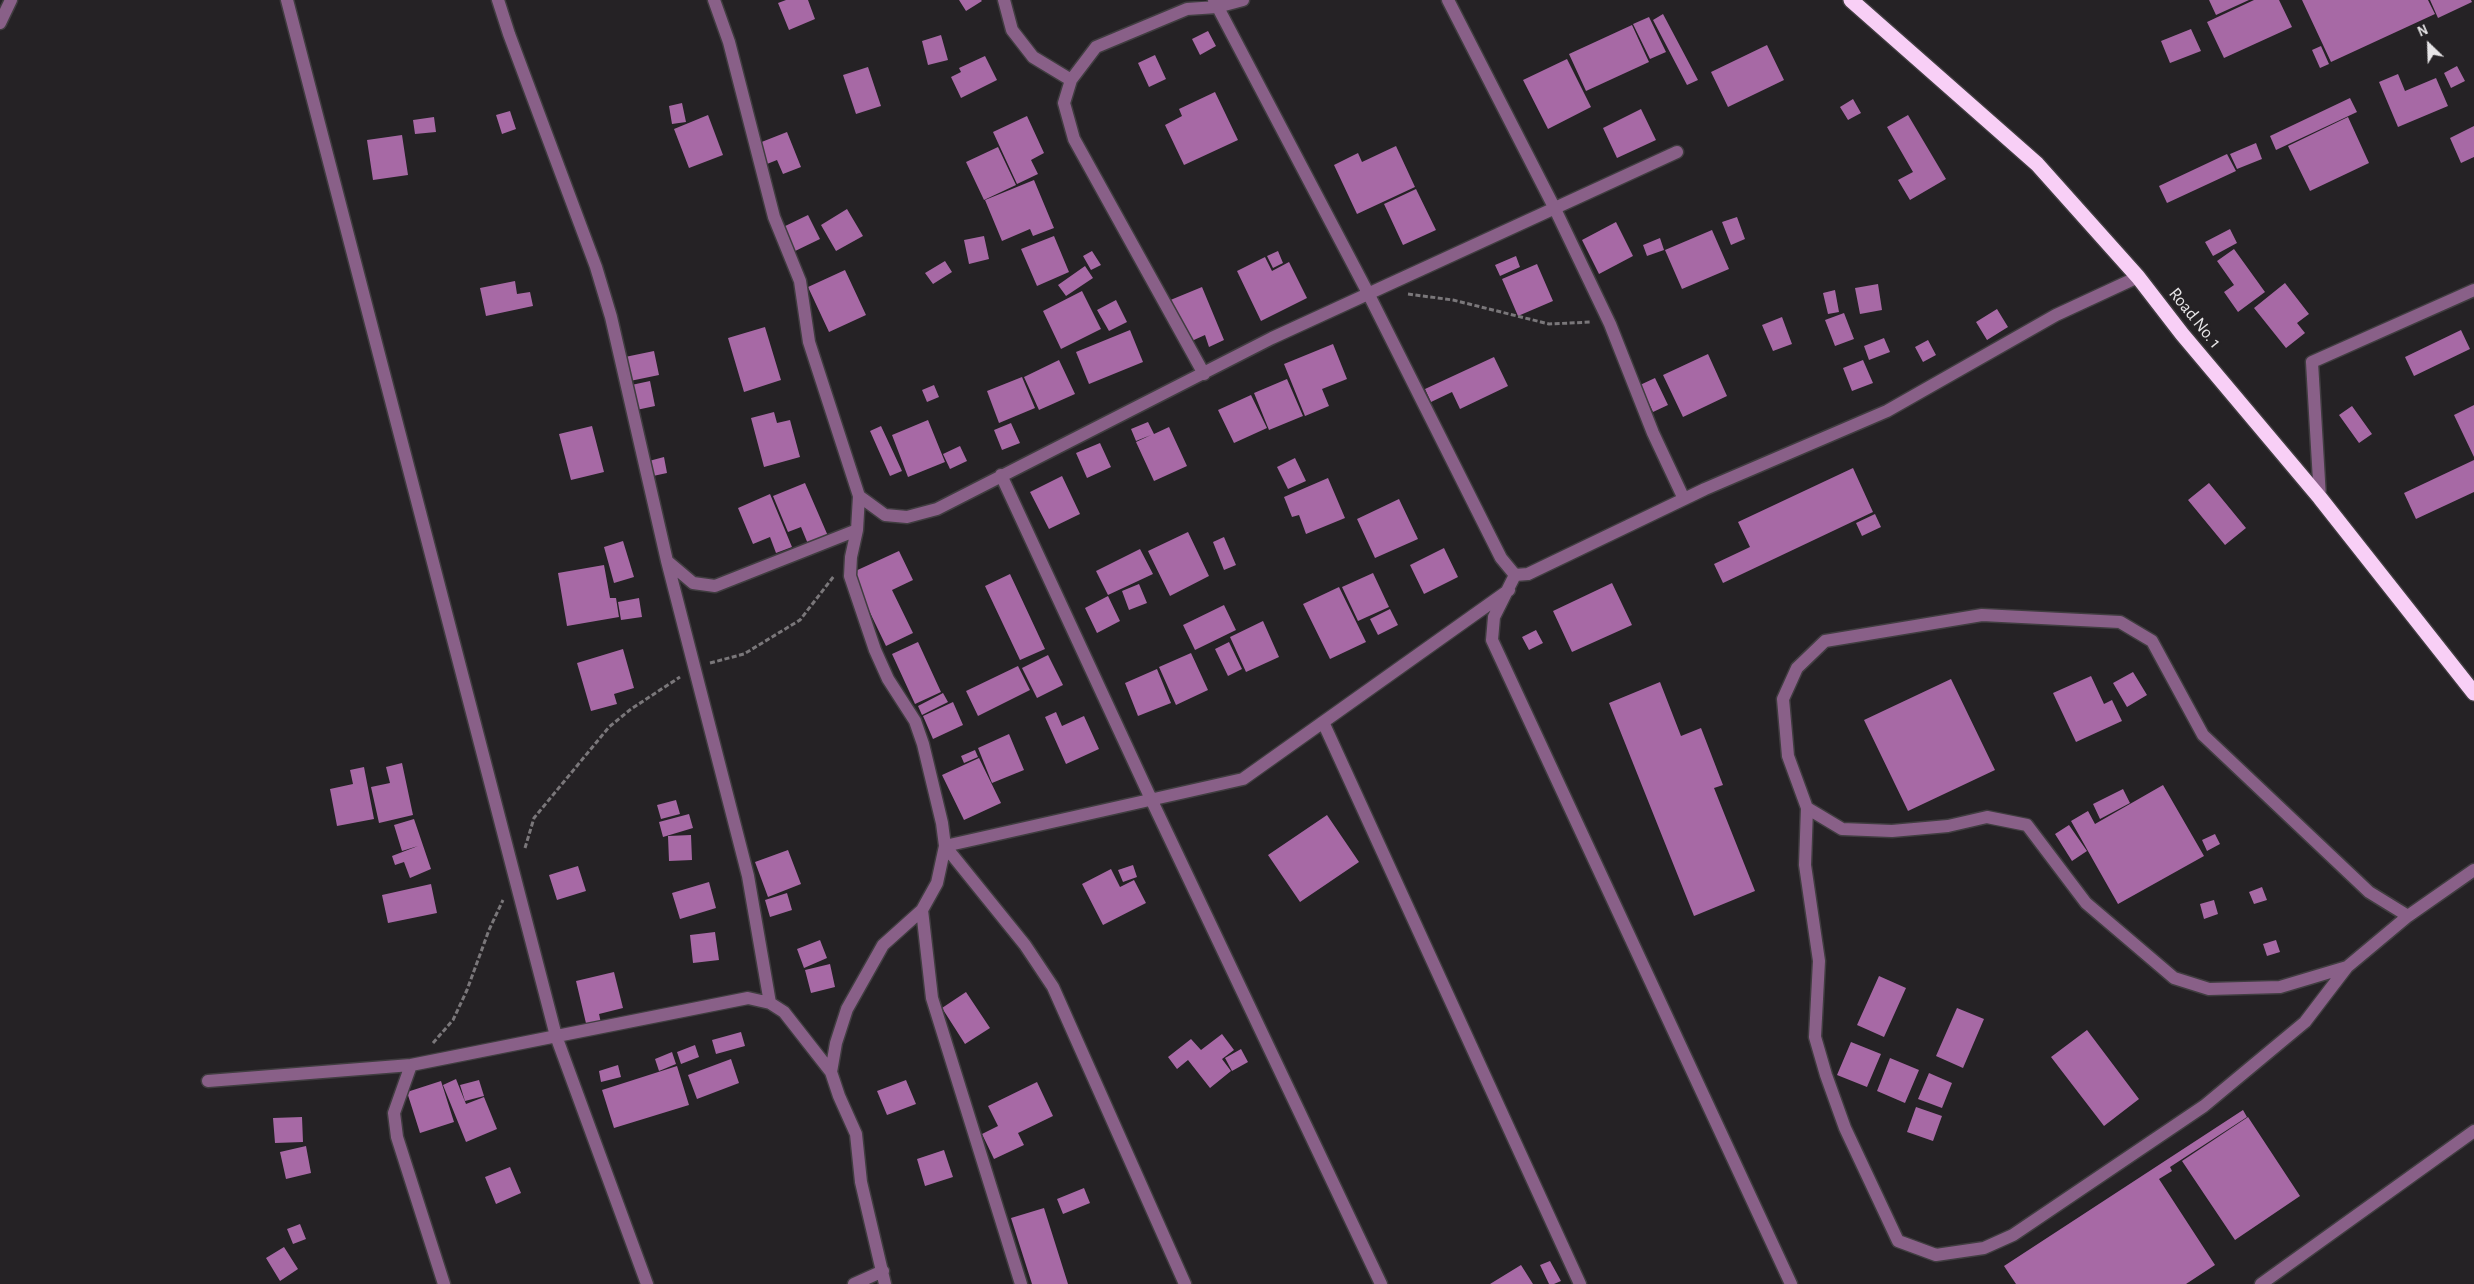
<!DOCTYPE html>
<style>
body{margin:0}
#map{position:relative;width:2474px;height:1284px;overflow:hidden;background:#252225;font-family:"Alegreya Sans",sans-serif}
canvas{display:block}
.north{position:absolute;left:2404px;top:20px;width:50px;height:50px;-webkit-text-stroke:4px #252225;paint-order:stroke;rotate:336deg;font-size:14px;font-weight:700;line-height:20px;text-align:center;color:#e7e5e7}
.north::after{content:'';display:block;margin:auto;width:18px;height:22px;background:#e7e5e7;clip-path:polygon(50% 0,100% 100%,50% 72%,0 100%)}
</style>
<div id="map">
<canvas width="2474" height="1284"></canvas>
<div class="north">N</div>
</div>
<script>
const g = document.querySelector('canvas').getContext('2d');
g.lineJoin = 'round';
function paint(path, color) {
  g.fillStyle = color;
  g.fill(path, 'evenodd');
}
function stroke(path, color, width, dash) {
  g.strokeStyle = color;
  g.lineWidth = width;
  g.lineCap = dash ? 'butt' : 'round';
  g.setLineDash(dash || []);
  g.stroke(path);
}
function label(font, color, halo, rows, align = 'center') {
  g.font = font + ' "Alegreya Sans",sans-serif';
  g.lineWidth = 5;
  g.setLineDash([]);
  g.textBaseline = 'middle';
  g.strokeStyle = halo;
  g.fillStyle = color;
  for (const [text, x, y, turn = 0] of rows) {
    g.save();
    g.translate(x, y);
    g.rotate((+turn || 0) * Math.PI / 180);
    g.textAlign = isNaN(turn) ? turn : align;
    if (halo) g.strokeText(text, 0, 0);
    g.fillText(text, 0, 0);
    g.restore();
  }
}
paint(new Path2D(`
 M 786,0 L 808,0 L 815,19 L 789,30 L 778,3 Z
 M 959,0 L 981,0 L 982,1 L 966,11 Z
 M 2209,0 L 2249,0 L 2216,15 Z
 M 2254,0 L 2279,0 L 2292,27 L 2224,58 L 2207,22 Z
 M 2302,0 L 2428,0 L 2435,14 L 2331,62 Z
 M 2430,0 L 2471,0 L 2472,2 L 2438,18 Z
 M 1663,14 L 1698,80 L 1687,85 L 1653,20 Z
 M 1649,17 L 1666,52 L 1650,59 L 1633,24 Z
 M 1632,25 L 1649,62 L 1586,91 L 1569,54 Z
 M 2191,29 L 2201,51 L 2170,63 L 2161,41 Z
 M 1208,31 L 1216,46 L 1200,55 L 1192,39 Z
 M 941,35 L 948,60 L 928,65 L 922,41 Z
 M 1767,45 L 1784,80 L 1728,107 L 1711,72 Z
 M 2321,46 L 2329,64 L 2320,68 L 2312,50 Z
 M 1155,55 L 1166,79 L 1149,87 L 1138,63 Z
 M 985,56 L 997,80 L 961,98 L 951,77 L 961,72 L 959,68 Z
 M 1567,59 L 1591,107 L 1548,129 L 1523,80 Z
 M 2457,66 L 2465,81 L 2451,88 L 2444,73 Z
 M 868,67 L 881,106 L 856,114 L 843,75 Z
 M 2398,74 L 2405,91 L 2436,78 L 2448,106 L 2398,127 L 2379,82 Z
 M 1215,92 L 1238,140 L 1184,165 L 1165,125 L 1182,116 L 1179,109 Z
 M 2350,98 L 2357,112 L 2276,150 L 2270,136 Z
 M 1853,99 L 1861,113 L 1848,120 L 1840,107 Z
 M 682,103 L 686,122 L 672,124 L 669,106 Z
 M 1641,109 L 1656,140 L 1617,158 L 1603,128 Z
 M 510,111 L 516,129 L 502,134 L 496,115 Z
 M 708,115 L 723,155 L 689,168 L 674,129 Z
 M 1908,115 L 1946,179 L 1910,200 L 1898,180 L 1913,172 L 1887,127 Z
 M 1027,116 L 1044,153 L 1031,160 L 1038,174 L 1017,184 L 993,132 Z
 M 434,117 L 436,132 L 415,134 L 413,120 Z
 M 2348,117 L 2369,163 L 2310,191 L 2288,146 Z
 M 2474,126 L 2474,157 L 2461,163 L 2450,138 Z
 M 787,132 L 801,167 L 783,174 L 777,160 L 767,164 L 759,143 Z
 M 402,135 L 408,175 L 373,180 L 367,140 Z
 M 2256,143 L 2262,159 L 2237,169 L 2230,154 Z
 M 1396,146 L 1415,187 L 1357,214 L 1334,165 L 1358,153 L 1362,162 Z
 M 998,147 L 1016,185 L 984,200 L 966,162 Z
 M 2227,154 L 2236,171 L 2167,203 L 2159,186 Z
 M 1034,180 L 1054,228 L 1033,236 L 1030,229 L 1002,241 L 985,200 Z
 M 1416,189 L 1436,230 L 1403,245 L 1384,204 Z
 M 847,209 L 863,236 L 836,251 L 821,225 Z
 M 808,215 L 820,239 L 791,253 L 779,229 Z
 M 1737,217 L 1745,239 L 1731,245 L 1722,222 Z
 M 1616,222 L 1633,256 L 1599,274 L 1582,240 Z
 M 2230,229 L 2237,243 L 2213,256 L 2205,242 Z
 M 1712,230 L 1729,269 L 1682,289 L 1665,250 Z
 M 984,236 L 989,259 L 969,264 L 964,240 Z
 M 1054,236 L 1069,272 L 1037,286 L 1021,249 Z
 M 1660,238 L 1664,250 L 1647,256 L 1643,245 Z
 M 2234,249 L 2265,292 L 2238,312 L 2224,292 L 2234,285 L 2217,261 Z
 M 1092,251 L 1101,265 L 1091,270 L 1083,256 Z
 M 1278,251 L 1283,263 L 1273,268 L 1267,256 Z
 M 1516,256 L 1520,267 L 1500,276 L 1495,265 Z
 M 1265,257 L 1272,271 L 1289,262 L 1307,298 L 1261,321 L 1237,271 Z
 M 945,261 L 952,272 L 933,284 L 925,273 Z
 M 1537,264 L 1553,301 L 1518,316 L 1502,279 Z
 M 1085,266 L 1093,278 L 1066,296 L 1058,285 Z
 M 845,270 L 866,315 L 829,332 L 808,287 Z
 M 515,281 L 517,294 L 530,292 L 533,306 L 486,316 L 480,288 Z
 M 2285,283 L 2309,314 L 2297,323 L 2305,333 L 2286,348 L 2254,308 Z
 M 1878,284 L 1882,310 L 1860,314 L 1855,288 Z
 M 1202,287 L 1224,340 L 1209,347 L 1205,335 L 1185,344 L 1168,301 Z
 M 1835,290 L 1839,312 L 1828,314 L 1823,293 Z
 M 1082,291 L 1101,329 L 1061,349 L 1043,311 Z
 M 1116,300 L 1127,322 L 1109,331 L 1097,310 Z
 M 1997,309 L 2008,327 L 1987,340 L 1976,322 Z
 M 1844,313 L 1854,339 L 1835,346 L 1825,320 Z
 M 1782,317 L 1792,344 L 1773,351 L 1762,325 Z
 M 765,327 L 781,380 L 744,392 L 728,338 Z
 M 1130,330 L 1143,362 L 1089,384 L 1076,352 Z
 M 2461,330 L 2470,349 L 2414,376 L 2405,357 Z
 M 1884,338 L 1890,352 L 1869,360 L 1864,346 Z
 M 1928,340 L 1936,355 L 1923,362 L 1915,347 Z
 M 1333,344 L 1347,379 L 1322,389 L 1329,406 L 1305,416 L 1284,364 Z
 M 654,351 L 659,375 L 630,381 L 625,357 Z
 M 1708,354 L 1727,396 L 1683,417 L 1663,375 Z
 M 1494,357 L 1508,386 L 1460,409 L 1452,392 L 1431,402 L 1425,389 Z
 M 1059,360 L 1075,394 L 1039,410 L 1024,377 Z
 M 1863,360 L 1873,383 L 1852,391 L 1843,368 Z
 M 1022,377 L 1035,408 L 999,423 L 987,391 Z
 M 1655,378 L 1668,405 L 1653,412 L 1640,385 Z
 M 1287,379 L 1303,416 L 1269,430 L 1254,393 Z
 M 650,381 L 655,406 L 627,412 L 622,387 Z
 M 934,385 L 939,397 L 927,402 L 922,390 Z
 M 1251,395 L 1267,428 L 1234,443 L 1218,410 Z
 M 2474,405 L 2474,457 L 2454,415 Z
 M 2352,406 L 2372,434 L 2359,443 L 2339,415 Z
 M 774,412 L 777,423 L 790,420 L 800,457 L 764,467 L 751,418 Z
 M 928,420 L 945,462 L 908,477 L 892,435 Z
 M 1148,422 L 1154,434 L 1169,427 L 1187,466 L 1154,481 L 1136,442 L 1151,435 L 1136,441 L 1131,429 Z
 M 1011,423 L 1020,443 L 1002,450 L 994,430 Z
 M 592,426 L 604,472 L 571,480 L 559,434 Z
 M 881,426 L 902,471 L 890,476 L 870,431 Z
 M 1100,443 L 1111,467 L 1087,478 L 1076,453 Z
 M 960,446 L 967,461 L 950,469 L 943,454 Z
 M 664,457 L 667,473 L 653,476 L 649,461 Z
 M 1295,458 L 1306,481 L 1288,489 L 1277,467 Z
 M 2474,460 L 2474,492 L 2416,519 L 2404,493 Z
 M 1853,468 L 1873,512 L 1723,583 L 1714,564 L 1750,547 L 1738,522 Z
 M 1062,476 L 1080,514 L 1049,529 L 1030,492 Z
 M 1328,478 L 1345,518 L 1306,534 L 1299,515 L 1292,517 L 1284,497 Z
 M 805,483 L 828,536 L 808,544 L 801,527 L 788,532 L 773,496 Z
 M 2209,483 L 2246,528 L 2225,545 L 2188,500 Z
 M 770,494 L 792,547 L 776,553 L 770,537 L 753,544 L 738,508 Z
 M 1399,499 L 1418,539 L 1375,558 L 1357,519 Z
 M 1875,514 L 1881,527 L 1862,536 L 1856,523 Z
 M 1188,532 L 1209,576 L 1170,596 L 1148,551 Z
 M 1224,537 L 1236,565 L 1224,570 L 1213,542 Z
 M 623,541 L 634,577 L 614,583 L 604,547 Z
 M 1444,548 L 1458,577 L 1424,594 L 1410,565 Z
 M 1140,549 L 1153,574 L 1108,595 L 1096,571 Z
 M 899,551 L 913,580 L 892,590 L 913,633 L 886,646 L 851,573 Z
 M 604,565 L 610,598 L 616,598 L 619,617 L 567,626 L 558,573 Z
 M 1373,573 L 1389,607 L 1358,621 L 1342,587 Z
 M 1010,574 L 1045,649 L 1020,660 L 985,586 Z
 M 1612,583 L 1632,625 L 1572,652 L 1553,611 Z
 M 1139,584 L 1147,603 L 1129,610 L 1122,591 Z
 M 1339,587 L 1366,642 L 1330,659 L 1303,604 Z
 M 1108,596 L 1120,621 L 1097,633 L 1085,608 Z
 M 639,598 L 642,617 L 621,620 L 618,602 Z
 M 1224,605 L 1236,630 L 1195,650 L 1183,625 Z
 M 1390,609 L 1398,625 L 1378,635 L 1370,619 Z
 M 1263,621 L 1279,657 L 1246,672 L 1230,637 Z
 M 1536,630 L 1543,643 L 1529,650 L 1522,637 Z
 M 918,642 L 941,692 L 915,704 L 892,654 Z
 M 1229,642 L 1242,669 L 1228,676 L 1215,649 Z
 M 623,649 L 634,688 L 614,694 L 617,704 L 591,711 L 577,663 Z
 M 1191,653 L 1208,690 L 1176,705 L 1159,667 Z
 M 1048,655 L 1063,685 L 1037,698 L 1022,668 Z
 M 1018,666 L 1030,690 L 978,716 L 966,691 Z
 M 1157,669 L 1171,703 L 1138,716 L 1125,683 Z
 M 2133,672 L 2147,695 L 2127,707 L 2113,683 Z
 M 2091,676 L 2104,704 L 2112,700 L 2122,721 L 2076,742 L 2053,693 Z
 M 1951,679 L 1995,770 L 1908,811 L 1864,720 Z
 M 1660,682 L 1681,736 L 1701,728 L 1723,785 L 1714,788 L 1755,891 L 1694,916 L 1609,703 Z
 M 943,693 L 948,702 L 922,715 L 918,706 Z
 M 953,702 L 963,725 L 933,739 L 923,716 Z
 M 1056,712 L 1062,726 L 1084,716 L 1099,749 L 1066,764 L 1045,717 Z
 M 1009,734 L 1024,770 L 992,783 L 978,748 Z
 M 975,750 L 978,757 L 964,763 L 961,756 Z
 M 979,758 L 1001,803 L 964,820 L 942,775 Z
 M 402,763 L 413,815 L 379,823 L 371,787 L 390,783 L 386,767 Z
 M 364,767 L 374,819 L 337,826 L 330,789 L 353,784 L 350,770 Z
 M 2163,785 L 2204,856 L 2118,904 L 2071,821 L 2088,811 L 2095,824 Z
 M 2123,789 L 2130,803 L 2100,819 L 2093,804 Z
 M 676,800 L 680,814 L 661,819 L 657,805 Z
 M 689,814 L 693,828 L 663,837 L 659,822 Z
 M 1327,815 L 1359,862 L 1300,902 L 1268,855 Z
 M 414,819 L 431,869 L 410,878 L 404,862 L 395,865 L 392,856 L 418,846 L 402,851 L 394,825 Z
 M 2069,825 L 2087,851 L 2072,861 L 2055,834 Z
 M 2215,834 L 2220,844 L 2207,851 L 2202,840 Z
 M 691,835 L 692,860 L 669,861 L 668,836 Z
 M 788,850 L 801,884 L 768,897 L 755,862 Z
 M 1133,865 L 1137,877 L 1123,882 L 1118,870 Z
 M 578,866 L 586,891 L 557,900 L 549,875 Z
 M 1111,869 L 1120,887 L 1134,880 L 1146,903 L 1103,925 L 1082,884 Z
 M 709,882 L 716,908 L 680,919 L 672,893 Z
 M 431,884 L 437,913 L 388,923 L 382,895 Z
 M 2262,887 L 2267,900 L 2254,904 L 2249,892 Z
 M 787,893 L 792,910 L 770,917 L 765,900 Z
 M 2214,900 L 2218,914 L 2204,919 L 2200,904 Z
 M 715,932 L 719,960 L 693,963 L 690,935 Z
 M 820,940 L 827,958 L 804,968 L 797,949 Z
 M 2276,940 L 2280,952 L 2267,956 L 2263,944 Z
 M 830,964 L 835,987 L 811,993 L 805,970 Z
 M 614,972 L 623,1008 L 599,1014 L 603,1032 L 589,1036 L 576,981 Z
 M 1879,976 L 1906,988 L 1884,1037 L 1857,1025 Z
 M 966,992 L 990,1028 L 965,1044 L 942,1008 Z
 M 1957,1008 L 1984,1019 L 1963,1068 L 1936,1056 Z
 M 2087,1030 L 2139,1099 L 2104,1126 L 2051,1057 Z
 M 741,1032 L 745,1046 L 716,1054 L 712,1040 Z
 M 1222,1034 L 1234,1050 L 1222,1059 L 1231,1071 L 1210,1088 L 1188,1060 L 1177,1069 L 1168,1057 L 1191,1039 L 1201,1050 Z
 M 1851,1042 L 1881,1054 L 1867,1087 L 1837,1075 Z
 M 695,1045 L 699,1057 L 681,1064 L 677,1052 Z
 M 1241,1049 L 1248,1062 L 1232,1071 L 1225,1058 Z
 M 672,1052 L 676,1064 L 659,1071 L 655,1059 Z
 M 1890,1058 L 1919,1070 L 1905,1103 L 1877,1091 Z
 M 731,1059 L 739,1083 L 697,1099 L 688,1075 Z
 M 618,1065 L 621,1077 L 601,1082 L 599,1071 Z
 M 677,1066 L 689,1105 L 614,1128 L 602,1090 Z
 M 1929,1073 L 1952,1083 L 1942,1108 L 1918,1099 Z
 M 456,1079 L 466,1104 L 484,1097 L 497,1129 L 466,1142 L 443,1085 Z
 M 479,1080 L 484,1096 L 465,1101 L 460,1085 Z
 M 906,1080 L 916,1104 L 887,1115 L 877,1091 Z
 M 441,1081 L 454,1122 L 420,1133 L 407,1092 Z
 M 1037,1082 L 1053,1116 L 1018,1133 L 1024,1145 L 994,1159 L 982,1134 L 998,1126 L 988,1106 Z
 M 1916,1107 L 1942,1116 L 1933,1141 L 1907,1132 Z
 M 2243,1110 L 2247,1117 L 2170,1167 L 2172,1171 L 2159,1179 L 2215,1265 L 2186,1284 L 2016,1284 L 2004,1266 Z
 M 302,1117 L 303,1142 L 275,1143 L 273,1118 Z
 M 2248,1117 L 2300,1196 L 2235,1240 L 2182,1161 Z
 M 306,1146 L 311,1173 L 286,1179 L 280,1152 Z
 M 944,1150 L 953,1177 L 925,1186 L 917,1159 Z
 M 510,1167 L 521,1193 L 496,1204 L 485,1177 Z
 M 1084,1188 L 1090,1203 L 1063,1214 L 1057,1199 Z
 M 1044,1208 L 1068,1284 L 1032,1284 L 1011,1218 Z
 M 300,1224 L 306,1239 L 293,1244 L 287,1229 Z
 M 284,1247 L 298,1269 L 280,1281 L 266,1258 Z
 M 1550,1261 L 1561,1281 L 1554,1284 L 1549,1284 L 1540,1265 Z
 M 1521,1265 L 1533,1284 L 1490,1284 Z`), '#a769a5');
const minor = new Path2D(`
 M 287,0 L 556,1036 L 647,1284
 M 498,0 L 509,34 L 596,267 L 611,317 L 667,561 L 693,583 L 715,586 L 857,530
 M 714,0 L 729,42 L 774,217 L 800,281 L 809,342 L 859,496 L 885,515 L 907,517 L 937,509 L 1272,338 L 1677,152
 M 1004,0 L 1012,30 L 1033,57 L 1071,80
 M 1214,0 L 1368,293 L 1501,558 L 1515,575
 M 1448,0 L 1555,209 L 1610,324 L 1653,433 L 1684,499
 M 0,23 L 11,0
 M 1204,374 L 1074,139 L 1064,103 L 1071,80 L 1096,47 L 1187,9 L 1217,7 L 1243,0
 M 1001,475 L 1151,799 L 1381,1284
 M 859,496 L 857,530 L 851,557 L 850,576 L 875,650 L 888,679 L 915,721 L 923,744 L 942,823 L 945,846 L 937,883 L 922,910 L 883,945 L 847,1009 L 836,1043 L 831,1072 L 839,1096 L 856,1134 L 861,1182 L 885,1284
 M 2320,498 L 2312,362 L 2474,290
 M 667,561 L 748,876 L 770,1003
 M 1515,575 L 1494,617 L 1492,640 L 1791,1284
 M 1515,575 L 1528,574 L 1705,489 L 1887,411 L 2056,315 L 2138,277
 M 1323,722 L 1580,1284
 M 1807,808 L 1842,829 L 1892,831 L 1948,826 L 1987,817 L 2027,825 L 2086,903 L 2174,978 L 2209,989 L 2280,987 L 2347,967
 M 922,910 L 932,998 L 1021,1284
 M 2408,916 L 2369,892 L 2203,735 L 2152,641 L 2120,622 L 1982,615 L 1825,641 L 1797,668 L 1783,699 L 1788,756 L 1807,808 L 1805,865 L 1819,961 L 1815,1037 L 1826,1075 L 1845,1128 L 1898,1241 L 1936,1255 L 1984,1248 L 2013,1235 L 2204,1106 L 2305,1022 L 2347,967 L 2408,916 L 2474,870
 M 411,1065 L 394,1113 L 397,1137 L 444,1284
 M 208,1081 L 411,1065 L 748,998 L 770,1003 L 784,1012 L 831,1072
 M 854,1284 L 883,1271
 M 1185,1284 L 1053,987 L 1025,945 L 945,846 L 1243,779 L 1509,590
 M 2261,1284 L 2474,1131`);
const highway = new Path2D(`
 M 1851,0 L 2037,164 L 2138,277 L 2182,334 L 2320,498 L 2474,693`);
stroke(minor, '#403d40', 15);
stroke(highway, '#403d40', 18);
stroke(new Path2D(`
 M 1408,294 L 1453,300 L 1549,324 L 1591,322
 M 710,663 L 744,654 L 800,620 L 834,576
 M 525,848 L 534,818 L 609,727 L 631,709 L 680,677
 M 433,1043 L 453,1020 L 467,990 L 489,930 L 503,900`), '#7a777a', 3, [5, 2.5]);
stroke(minor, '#896088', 12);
stroke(highway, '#f8cff6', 15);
label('18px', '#e7e5e7', '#252225', [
 ["Road No. 1",2195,318,51]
]);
</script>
